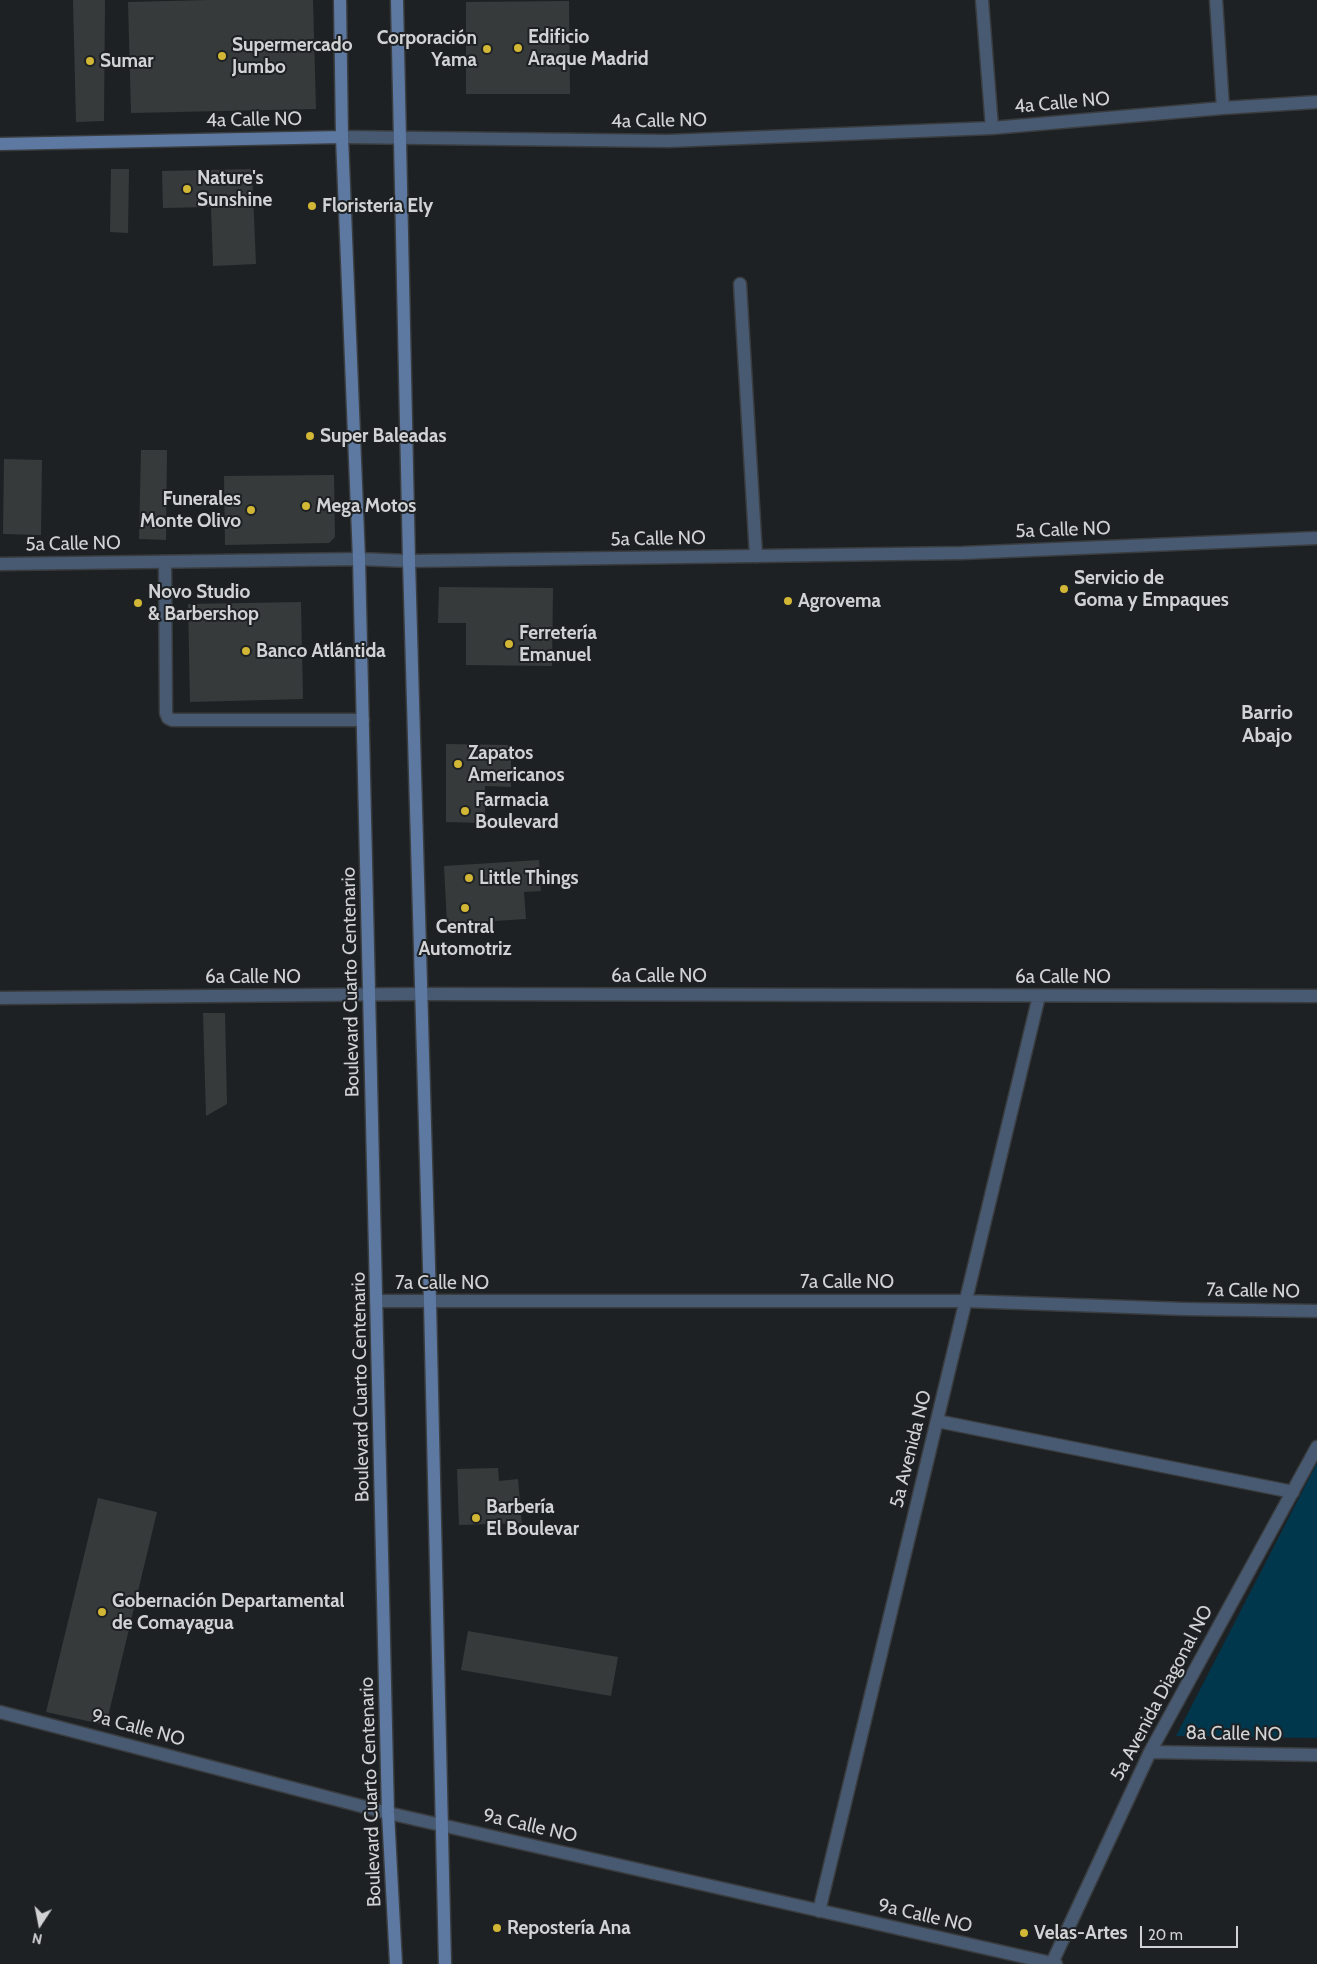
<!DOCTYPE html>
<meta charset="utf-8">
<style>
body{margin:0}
#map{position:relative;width:1317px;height:1964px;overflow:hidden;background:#1e2123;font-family:Cabin,sans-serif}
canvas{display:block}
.north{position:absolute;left:15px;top:1899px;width:50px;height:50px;-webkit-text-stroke:4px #1e2123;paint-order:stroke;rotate:191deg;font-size:14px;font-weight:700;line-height:20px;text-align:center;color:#d0d2d3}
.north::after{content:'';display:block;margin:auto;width:18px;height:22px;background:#d0d2d3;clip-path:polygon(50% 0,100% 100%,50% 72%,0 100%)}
.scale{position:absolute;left:1140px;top:1926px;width:98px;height:22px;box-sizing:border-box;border:2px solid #d0d2d3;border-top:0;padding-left:6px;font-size:15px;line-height:18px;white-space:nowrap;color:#d0d2d3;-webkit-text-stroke:4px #1e2123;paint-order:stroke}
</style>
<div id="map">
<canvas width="1317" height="1964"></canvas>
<div class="north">N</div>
<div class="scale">20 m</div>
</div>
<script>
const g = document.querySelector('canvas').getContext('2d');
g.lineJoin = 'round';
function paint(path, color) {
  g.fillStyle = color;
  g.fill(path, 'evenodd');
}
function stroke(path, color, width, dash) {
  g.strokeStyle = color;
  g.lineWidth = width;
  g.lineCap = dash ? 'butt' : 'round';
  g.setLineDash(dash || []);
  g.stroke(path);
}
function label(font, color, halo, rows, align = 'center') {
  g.font = font + ' Cabin,sans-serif';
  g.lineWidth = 4;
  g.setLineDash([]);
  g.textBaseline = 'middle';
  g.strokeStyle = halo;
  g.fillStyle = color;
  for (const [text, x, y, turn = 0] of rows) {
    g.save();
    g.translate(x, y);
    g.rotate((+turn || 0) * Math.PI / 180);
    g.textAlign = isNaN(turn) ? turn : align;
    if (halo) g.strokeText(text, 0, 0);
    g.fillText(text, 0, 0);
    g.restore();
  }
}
paint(new Path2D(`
 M 1317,1463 L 1317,1738 L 1176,1736 Z`), '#00374c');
paint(new Path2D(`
 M 73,0 L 105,0 L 104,121 L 76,122 Z
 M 209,0 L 313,0 L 316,109 L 131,113 L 128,2 Z
 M 569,1 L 570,94 L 466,94 L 466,2 Z
 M 111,169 L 129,169 L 128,233 L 110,232 Z
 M 252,169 L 256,264 L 213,266 L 211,207 L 163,208 L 162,171 Z
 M 141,450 L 167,450 L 166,540 L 139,539 Z
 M 4,459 L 42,460 L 41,535 L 3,534 Z
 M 334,475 L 335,537 L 329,543 L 225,545 L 224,476 Z
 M 439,587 L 553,588 L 552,666 L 466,665 L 466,623 L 438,623 Z
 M 301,602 L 303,699 L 190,702 L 188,604 Z
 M 446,744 L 511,745 L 511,787 L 485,786 L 485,823 L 446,822 Z
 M 539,860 L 541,891 L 524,892 L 526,919 L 447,924 L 444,866 Z
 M 203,1013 L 225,1013 L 227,1104 L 206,1116 Z
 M 498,1468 L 499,1481 L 518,1479 L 522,1523 L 459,1525 L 457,1469 Z
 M 98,1498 L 157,1512 L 106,1725 L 46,1712 Z
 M 468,1631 L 618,1657 L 611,1696 L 461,1670 Z`), '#373a3b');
const lane = new Path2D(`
 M 740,284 L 756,556
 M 165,562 L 166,713 L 168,718 L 172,720 L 363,720
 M 937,1421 L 1293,1492`);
const street = new Path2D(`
 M 982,0 L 992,128
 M 1216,0 L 1223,108
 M 342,137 L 668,141 L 992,128 L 1223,108 L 1317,102
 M 0,564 L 359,559 L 409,561 L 962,553 L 1317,538
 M 0,998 L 420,994 L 1317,996
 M 378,1301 L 966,1301 L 1184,1309 L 1317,1311
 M 0,1712 L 388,1813 L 1056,1964
 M 1150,1752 L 1317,1755
 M 819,1911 L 1039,996
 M 1052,1963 L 1150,1752 L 1317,1447`);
const secondary = new Path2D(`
 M 340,0 L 342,137 L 359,559 L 388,1813 L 396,1964
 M 397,0 L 409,561 L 430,1302 L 445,1964
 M 0,144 L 342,137`);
stroke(lane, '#3a3d3f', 15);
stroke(street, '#3a3d3f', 15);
stroke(secondary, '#3a3d3f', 15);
stroke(lane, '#485972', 12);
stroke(street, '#485972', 12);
stroke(secondary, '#5e79a1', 12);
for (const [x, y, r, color] of [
 [518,48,5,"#d2b635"],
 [487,49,5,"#d2b635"],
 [222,56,5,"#d2b635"],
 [90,61,5,"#d2b635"],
 [187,189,5,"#d2b635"],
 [312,206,5,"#d2b635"],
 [310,436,5,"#d2b635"],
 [306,506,5,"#d2b635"],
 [251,510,5,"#d2b635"],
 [1064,589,5,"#d2b635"],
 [788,601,5,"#d2b635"],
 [138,603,5,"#d2b635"],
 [509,644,5,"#d2b635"],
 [246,651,5,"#d2b635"],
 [458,764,5,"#d2b635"],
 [465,811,5,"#d2b635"],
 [469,878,5,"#d2b635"],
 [465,908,5,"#d2b635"],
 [476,1518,5,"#d2b635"],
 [102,1612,5,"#d2b635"],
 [497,1928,5,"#d2b635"],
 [1024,1933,5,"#d2b635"]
]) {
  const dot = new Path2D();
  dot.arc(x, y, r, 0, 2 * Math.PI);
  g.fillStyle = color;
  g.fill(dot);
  stroke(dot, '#1e2123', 2);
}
label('bold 19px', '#d0d2d3', '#1e2123', [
 ["Edificio",528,37],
 ["Araque Madrid",528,59],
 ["Corporación",477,38,"right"],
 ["Yama",477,60,"right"],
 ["Supermercado",232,45],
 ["Jumbo",232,67],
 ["Sumar",100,61],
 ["Nature's",197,178],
 ["Sunshine",197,200],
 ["Floristería Ely",322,206],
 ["Super Baleadas",320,436],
 ["Funerales",241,499,"right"],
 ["Monte Olivo",241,521,"right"],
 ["Mega Motos",316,506],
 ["Servicio de",1074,578],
 ["Goma y Empaques",1074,600],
 ["Novo Studio",148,592],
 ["& Barbershop",148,614],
 ["Agrovema",798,601],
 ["Ferretería",519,633],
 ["Emanuel",519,655],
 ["Banco Atlántida",256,651],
 ["Zapatos",468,753],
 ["Americanos",468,775],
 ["Farmacia",475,800],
 ["Boulevard",475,822],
 ["Little Things",479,878],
 ["Central",465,927,"center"],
 ["Automotriz",465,949,"center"],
 ["Barbería",486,1507],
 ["El Boulevar",486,1529],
 ["Gobernación Departamental",112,1601],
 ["de Comayagua",112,1623],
 ["Repostería Ana",507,1928],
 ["Velas-Artes",1034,1933]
], 'left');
label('19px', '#d0d2d3', '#1e2123', [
 ["4a Calle NO",1062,103,-5],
 ["4a Calle NO",254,120,-1],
 ["4a Calle NO",659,121,-1],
 ["5a Calle NO",1063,530,-2],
 ["5a Calle NO",658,539,-1],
 ["5a Calle NO",73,544,-1],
 ["6a Calle NO",659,976],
 ["6a Calle NO",253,977],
 ["6a Calle NO",1063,977],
 ["Boulevard Cuarto Centenario",351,982,-91],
 ["7a Calle NO",847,1282],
 ["7a Calle NO",442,1283],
 ["7a Calle NO",1253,1291,1],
 ["Boulevard Cuarto Centenario",361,1387,-91],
 ["5a Avenida NO",911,1449,-76],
 ["5a Avenida Diagonal NO",1162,1693,-62],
 ["9a Calle NO",138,1728,15],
 ["8a Calle NO",1234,1734,1],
 ["Boulevard Cuarto Centenario",371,1792,-92],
 ["9a Calle NO",530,1826,13],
 ["9a Calle NO",925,1916,13]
]);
label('bold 20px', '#d0d2d3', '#1e2123', [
 ["Barrio",1267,713],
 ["Abajo",1267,736]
]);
</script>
